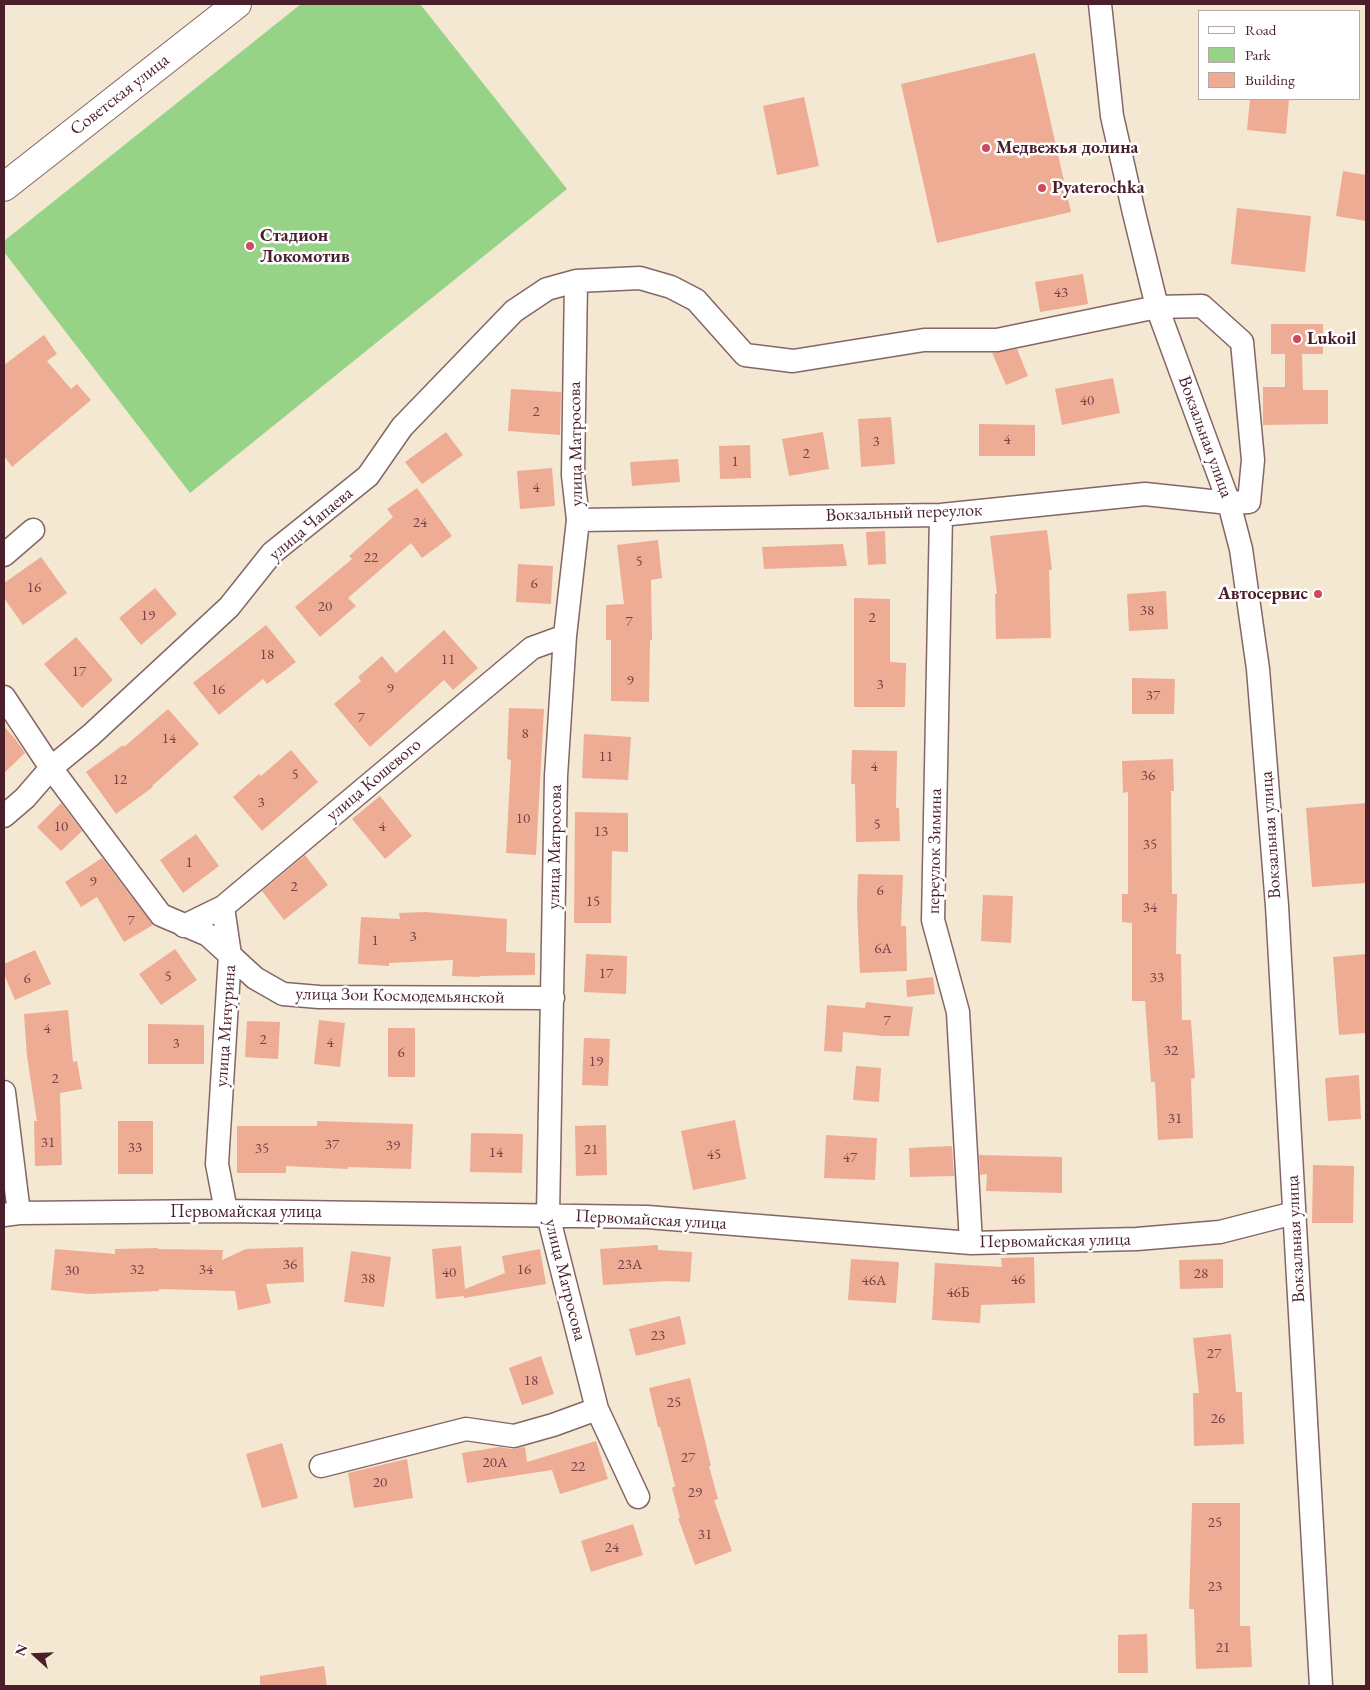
<!DOCTYPE html>
<meta charset="utf-8">
<style>
body{margin:0}
#map{position:relative;width:1370px;height:1690px;overflow:hidden;background:#f4e8d2;font-family:"EB Garamond",serif}
canvas{display:block}
.frame{position:absolute;inset:0;border:5px solid #4a1f2b;pointer-events:none}
.legend{position:absolute;left:1198px;top:10px;width:162px;height:90px;box-sizing:border-box;background:#fff;border:1px solid #b7a5aa;margin:0;padding:6px 9px;list-style:none;font-size:15px;color:#4a1f2b}
.legend li{display:flex;align-items:center;gap:10px;height:25px}
.legend b{width:25px;border:1px solid #b7a5aa}
.north{position:absolute;left:10px;top:1630px;width:50px;height:50px;-webkit-text-stroke:4px #fff;paint-order:stroke;rotate:290deg;font-size:14px;font-weight:700;line-height:20px;text-align:center;color:#4a1f2b}
.north::after{content:'';display:block;margin:auto;width:18px;height:22px;background:#4a1f2b;clip-path:polygon(50% 0,100% 100%,50% 72%,0 100%)}
</style>
<div id="map">
<canvas width="1370" height="1690"></canvas>
<div class="frame"></div>
<ul class="legend">
<li><b style="height:6px;background:#fff"></b>Road</li>
<li><b style="height:14px;background:#97d387"></b>Park</li>
<li><b style="height:14px;background:#eeac95"></b>Building</li>
</ul>
<div class="north">N</div>
</div>
<script>
const g = document.querySelector('canvas').getContext('2d');
g.lineJoin = 'round';
function paint(path, color) {
  g.fillStyle = color;
  g.fill(path, 'evenodd');
}
function stroke(path, color, width, dash) {
  g.strokeStyle = color;
  g.lineWidth = width;
  g.lineCap = dash ? 'butt' : 'round';
  g.setLineDash(dash || []);
  g.stroke(path);
}
function label(font, color, halo, rows, align = 'center') {
  g.font = font + ' "EB Garamond",serif';
  g.lineWidth = 5;
  g.setLineDash([]);
  g.textBaseline = 'middle';
  g.strokeStyle = halo;
  g.fillStyle = color;
  for (const [text, x, y, turn = 0] of rows) {
    g.save();
    g.translate(x, y);
    g.rotate((+turn || 0) * Math.PI / 180);
    g.textAlign = isNaN(turn) ? turn : align;
    if (halo) g.strokeText(text, 0, 0);
    g.fillText(text, 0, 0);
    g.restore();
  }
}
paint(new Path2D(`
 M 301,4 L 420,4 L 567,189 L 190,493 L 4,252 L 4,241 Z`), '#97d387');
paint(new Path2D(`
 M 1035,53 L 1071,212 L 937,243 L 901,84 Z
 M 804,97 L 819,166 L 777,175 L 763,106 Z
 M 1250,99 L 1289,99 L 1286,134 L 1247,130 Z
 M 1343,171 L 1366,175 L 1366,221 L 1336,216 Z
 M 1237,208 L 1311,216 L 1305,272 L 1231,264 Z
 M 1083,274 L 1088,304 L 1040,312 L 1035,282 Z
 M 1271,324 L 1323,324 L 1323,354 L 1302,354 L 1303,390 L 1328,390 L 1328,424 L 1263,425 L 1263,387 L 1285,387 L 1285,354 L 1271,354 Z
 M 44,335 L 57,354 L 47,361 L 71,389 L 77,384 L 91,400 L 12,467 L 4,456 L 4,365 Z
 M 1017,349 L 1028,376 L 1006,385 L 992,353 Z
 M 1113,378 L 1120,413 L 1062,425 L 1055,389 Z
 M 511,389 L 561,392 L 560,435 L 508,431 Z
 M 891,417 L 895,464 L 861,467 L 858,419 Z
 M 979,424 L 1035,425 L 1035,456 L 979,456 Z
 M 446,432 L 463,455 L 422,484 L 405,462 Z
 M 823,432 L 829,469 L 789,476 L 782,439 Z
 M 750,445 L 751,478 L 720,479 L 719,446 Z
 M 678,459 L 680,482 L 632,486 L 630,462 Z
 M 552,468 L 555,506 L 520,509 L 517,471 Z
 M 417,488 L 452,536 L 422,558 L 411,543 L 348,598 L 356,606 L 320,637 L 295,607 L 352,559 L 349,556 L 393,517 L 387,509 Z
 M 1047,530 L 1052,570 L 1049,570 L 1051,638 L 996,639 L 995,594 L 997,594 L 990,536 Z
 M 885,531 L 886,564 L 868,565 L 866,532 Z
 M 658,540 L 662,578 L 651,580 L 652,640 L 650,640 L 649,702 L 611,701 L 611,640 L 606,640 L 606,605 L 624,604 L 617,545 Z
 M 843,544 L 847,566 L 764,569 L 762,547 Z
 M 41,557 L 67,593 L 23,625 L 4,598 L 4,583 Z
 M 518,564 L 553,566 L 551,604 L 516,602 Z
 M 155,588 L 177,614 L 141,645 L 119,618 Z
 M 1166,591 L 1168,629 L 1129,631 L 1127,594 Z
 M 854,598 L 890,599 L 890,662 L 906,663 L 905,707 L 854,707 Z
 M 266,625 L 296,662 L 267,684 L 263,679 L 219,715 L 193,683 Z
 M 444,630 L 478,668 L 453,690 L 444,680 L 370,747 L 334,704 L 361,681 L 358,677 L 382,656 L 396,673 Z
 M 76,637 L 113,680 L 82,708 L 44,664 Z
 M 1132,678 L 1175,679 L 1174,714 L 1132,714 Z
 M 509,708 L 544,709 L 536,855 L 506,853 L 511,760 L 507,759 Z
 M 168,709 L 199,744 L 152,786 L 153,787 L 116,814 L 86,772 L 123,745 L 124,747 Z
 M 4,726 L 16,740 L 25,753 L 4,773 Z
 M 584,734 L 631,737 L 628,780 L 582,778 Z
 M 291,750 L 318,782 L 262,831 L 233,797 L 259,774 L 261,776 Z
 M 852,750 L 897,751 L 896,808 L 899,808 L 900,841 L 856,842 L 855,784 L 851,784 Z
 M 1173,759 L 1174,791 L 1171,791 L 1172,894 L 1177,894 L 1176,954 L 1181,954 L 1182,1020 L 1191,1020 L 1195,1078 L 1191,1079 L 1193,1138 L 1158,1140 L 1155,1082 L 1151,1082 L 1145,1001 L 1132,1001 L 1132,923 L 1122,922 L 1122,894 L 1128,894 L 1128,792 L 1123,793 L 1122,761 Z
 M 380,796 L 412,836 L 385,859 L 352,819 Z
 M 61,803 L 82,831 L 61,851 L 37,827 Z
 M 1366,803 L 1366,883 L 1312,887 L 1306,808 Z
 M 575,812 L 628,813 L 628,852 L 612,851 L 611,923 L 574,923 Z
 M 196,834 L 219,866 L 183,893 L 160,860 Z
 M 305,855 L 328,885 L 284,920 L 262,891 Z
 M 102,858 L 153,925 L 124,942 L 97,897 L 81,907 L 65,882 Z
 M 858,874 L 903,875 L 901,926 L 906,926 L 907,971 L 860,973 L 857,906 Z
 M 983,895 L 1013,896 L 1011,943 L 981,941 Z
 M 426,912 L 507,919 L 506,952 L 535,953 L 535,975 L 480,976 L 479,977 L 452,976 L 453,960 L 389,963 L 389,966 L 358,964 L 361,917 L 400,919 L 399,913 Z
 M 175,949 L 197,980 L 161,1005 L 139,974 Z
 M 35,950 L 51,984 L 15,1000 L 4,974 L 4,964 Z
 M 586,954 L 627,956 L 626,994 L 584,992 Z
 M 1366,954 L 1366,1033 L 1339,1035 L 1333,957 Z
 M 933,977 L 935,994 L 907,997 L 906,980 Z
 M 866,1002 L 913,1007 L 909,1036 L 883,1036 L 843,1032 L 842,1052 L 824,1051 L 827,1005 L 865,1008 Z
 M 68,1010 L 73,1062 L 77,1061 L 82,1089 L 60,1093 L 62,1165 L 35,1166 L 34,1121 L 37,1121 L 27,1056 L 24,1014 Z
 M 319,1020 L 345,1023 L 340,1067 L 314,1064 Z
 M 247,1021 L 280,1022 L 278,1059 L 245,1057 Z
 M 148,1024 L 204,1025 L 204,1064 L 148,1064 Z
 M 388,1028 L 415,1028 L 415,1077 L 388,1077 Z
 M 584,1038 L 610,1039 L 608,1086 L 582,1085 Z
 M 856,1066 L 881,1068 L 879,1102 L 853,1100 Z
 M 1359,1075 L 1361,1119 L 1328,1121 L 1325,1078 Z
 M 735,1120 L 746,1179 L 693,1190 L 681,1131 Z
 M 118,1121 L 153,1121 L 153,1174 L 118,1174 Z
 M 317,1121 L 413,1124 L 411,1169 L 348,1167 L 348,1169 L 286,1166 L 286,1173 L 237,1173 L 237,1126 L 317,1126 Z
 M 606,1125 L 607,1175 L 576,1176 L 575,1126 Z
 M 471,1133 L 523,1134 L 522,1173 L 470,1172 Z
 M 826,1135 L 877,1138 L 875,1180 L 824,1178 Z
 M 952,1146 L 954,1176 L 910,1177 L 909,1148 Z
 M 979,1155 L 1062,1157 L 1062,1193 L 986,1191 L 987,1174 L 980,1175 Z
 M 1313,1165 L 1354,1166 L 1353,1223 L 1312,1223 Z
 M 658,1245 L 658,1250 L 692,1252 L 690,1282 L 667,1281 L 603,1285 L 600,1249 Z
 M 461,1246 L 465,1289 L 505,1273 L 502,1256 L 540,1249 L 546,1284 L 464,1298 L 464,1296 L 436,1299 L 432,1249 Z
 M 303,1247 L 304,1282 L 266,1284 L 271,1303 L 238,1310 L 235,1291 L 159,1289 L 159,1291 L 88,1294 L 51,1290 L 55,1249 L 115,1254 L 115,1249 L 158,1248 L 158,1249 L 223,1250 L 222,1260 L 246,1249 Z
 M 351,1251 L 391,1257 L 384,1307 L 344,1302 Z
 M 1034,1257 L 1035,1303 L 981,1305 L 980,1323 L 932,1320 L 935,1263 L 1002,1267 L 1001,1258 Z
 M 851,1259 L 899,1262 L 896,1303 L 848,1300 Z
 M 1223,1259 L 1223,1288 L 1180,1289 L 1179,1260 Z
 M 680,1316 L 686,1344 L 636,1356 L 629,1329 Z
 M 1231,1334 L 1236,1392 L 1242,1392 L 1244,1444 L 1194,1446 L 1193,1393 L 1199,1393 L 1193,1338 Z
 M 541,1356 L 554,1394 L 522,1405 L 509,1368 Z
 M 690,1378 L 711,1466 L 709,1466 L 718,1499 L 714,1500 L 732,1551 L 695,1565 L 678,1518 L 680,1518 L 672,1488 L 675,1486 L 660,1427 L 658,1427 L 649,1388 Z
 M 596,1441 L 608,1479 L 560,1494 L 552,1470 L 467,1483 L 462,1453 L 499,1447 L 512,1449 L 525,1447 L 527,1462 Z
 M 282,1443 L 298,1498 L 262,1508 L 246,1454 Z
 M 407,1459 L 413,1498 L 354,1508 L 348,1473 Z
 M 1192,1503 L 1240,1503 L 1240,1626 L 1250,1626 L 1252,1667 L 1196,1669 L 1194,1609 L 1189,1609 Z
 M 633,1524 L 643,1555 L 591,1572 L 581,1541 Z
 M 1147,1634 L 1148,1673 L 1118,1673 L 1118,1635 Z
 M 324,1666 L 327,1686 L 260,1686 L 260,1676 Z`), '#eeac95');
const minor = new Path2D(`
 M 1100,4 L 1112,116 L 1134,213 L 1157,307 L 1229,503 L 1241,549 L 1258,669 L 1277,906 L 1321,1686
 M 576,281 L 573,475 L 578,520 L 565,636 L 556,776 L 548,1215 L 597,1409 L 638,1497
 M 941,515 L 933,920 L 958,1012 L 971,1243
 M 4,555 L 33,530
 M 4,697 L 51,768 L 161,915 L 208,935 L 230,955 L 217,1164 L 226,1211
 M 4,816 L 25,798 L 51,768 L 91,735 L 229,607 L 272,553 L 368,476 L 402,427 L 514,311 L 547,289 L 576,281 L 640,278 L 671,287 L 696,300 L 745,355 L 793,361 L 924,340 L 997,340 L 1157,307 L 1202,306 L 1242,342 L 1253,460 L 1249,502 L 1229,503 L 1145,494 L 941,515 L 578,520
 M 223,907 L 230,955 L 255,978 L 283,994 L 319,997 L 553,998
 M 184,926 L 223,907 L 532,648 L 565,636
 M 4,1092 L 19,1213
 M 4,1215 L 19,1213 L 226,1211 L 647,1217 L 971,1243 L 1137,1239 L 1220,1232 L 1294,1213
 M 321,1466 L 466,1429 L 514,1436 L 553,1425 L 597,1409`);
const major = new Path2D(`
 M 4,187 L 237,4`);
stroke(minor, '#866565', 25);
stroke(major, '#866565', 30);
stroke(minor, '#fff', 22);
stroke(major, '#fff', 28);
for (const [x, y, r, color] of [
 [986,148,5,"#d1495b"],
 [1042,188,5,"#d1495b"],
 [250,246,5,"#d1495b"],
 [1297,339,5,"#d1495b"],
 [1318,594,5,"#d1495b"]
]) {
  const dot = new Path2D();
  dot.arc(x, y, r, 0, 2 * Math.PI);
  g.fillStyle = color;
  g.fill(dot);
  stroke(dot, '#fff', 2);
}
label('15px', '#734246', null, [
 ["43",1061,293],
 ["40",1087,401],
 ["2",536,412],
 ["4",1007,440],
 ["3",876,442],
 ["2",806,454],
 ["1",735,462],
 ["4",536,488],
 ["24",420,523],
 ["22",371,558],
 ["5",639,562],
 ["6",534,584],
 ["16",34,588],
 ["20",325,607],
 ["38",1147,611],
 ["19",148,616],
 ["2",872,618],
 ["7",629,622],
 ["18",267,655],
 ["11",448,660],
 ["17",79,672],
 ["9",630,681],
 ["3",880,685],
 ["9",390,689],
 ["16",218,690],
 ["37",1153,696],
 ["7",361,718],
 ["8",525,734],
 ["14",169,739],
 ["11",606,757],
 ["4",874,767],
 ["5",295,775],
 ["36",1148,776],
 ["12",120,780],
 ["3",261,803],
 ["10",523,819],
 ["5",877,825],
 ["10",61,827],
 ["4",382,827],
 ["13",601,832],
 ["35",1150,845],
 ["1",189,863],
 ["9",93,882],
 ["2",294,887],
 ["6",880,891],
 ["15",593,902],
 ["34",1150,908],
 ["7",131,921],
 ["3",413,937],
 ["1",375,941],
 ["6А",883,949],
 ["17",606,974],
 ["5",168,977],
 ["33",1157,978],
 ["6",27,979],
 ["7",887,1021],
 ["4",47,1029],
 ["2",263,1040],
 ["4",330,1043],
 ["3",176,1044],
 ["32",1171,1051],
 ["6",401,1053],
 ["19",596,1062],
 ["2",55,1079],
 ["31",1175,1119],
 ["31",48,1143],
 ["37",332,1145],
 ["39",393,1146],
 ["33",135,1148],
 ["35",262,1149],
 ["21",591,1150],
 ["14",496,1153],
 ["45",714,1155],
 ["47",850,1158],
 ["36",290,1265],
 ["23А",630,1265],
 ["32",137,1270],
 ["34",206,1270],
 ["16",524,1270],
 ["30",72,1271],
 ["40",449,1273],
 ["28",1201,1274],
 ["38",368,1279],
 ["46",1018,1280],
 ["46А",874,1281],
 ["46Б",958,1293],
 ["23",658,1336],
 ["27",1214,1354],
 ["18",531,1381],
 ["25",674,1403],
 ["26",1218,1419],
 ["27",688,1458],
 ["20А",495,1463],
 ["22",578,1467],
 ["20",380,1483],
 ["29",695,1493],
 ["25",1215,1523],
 ["31",705,1535],
 ["24",612,1548],
 ["23",1215,1587],
 ["21",1223,1648]
]);
label('18px', '#4a1f2b', '#fff', [
 ["Советская улица",120,95,-38],
 ["Вокзальная улица",1205,437,70],
 ["улица Матросова",576,444,-91],
 ["Вокзальный переулок",904,513,-2],
 ["улица Чапаева",311,524,-40],
 ["улица Кошевого",374,780,-40],
 ["Вокзальная улица",1271,835,-94],
 ["улица Матросова",555,847,-89],
 ["переулок Зимина",935,851,-89],
 ["улица Зои Космодемьянской",400,996,1],
 ["улица Мичурина",226,1026,-86],
 ["Первомайская улица",246,1212],
 ["Первомайская улица",651,1220,3],
 ["Вокзальная улица",1296,1239,-93],
 ["Первомайская улица",1055,1241,-1],
 ["улица Матросова",565,1280,76]
]);
label('bold 18px', '#4a1f2b', '#fff', [
 ["Медвежья долина",996,148],
 ["Pyaterochka",1052,188],
 ["Стадион",260,236],
 ["Локомотив",260,257],
 ["Lukoil",1307,339],
 ["Автосервис",1308,594,"right"]
], 'left');
</script>
